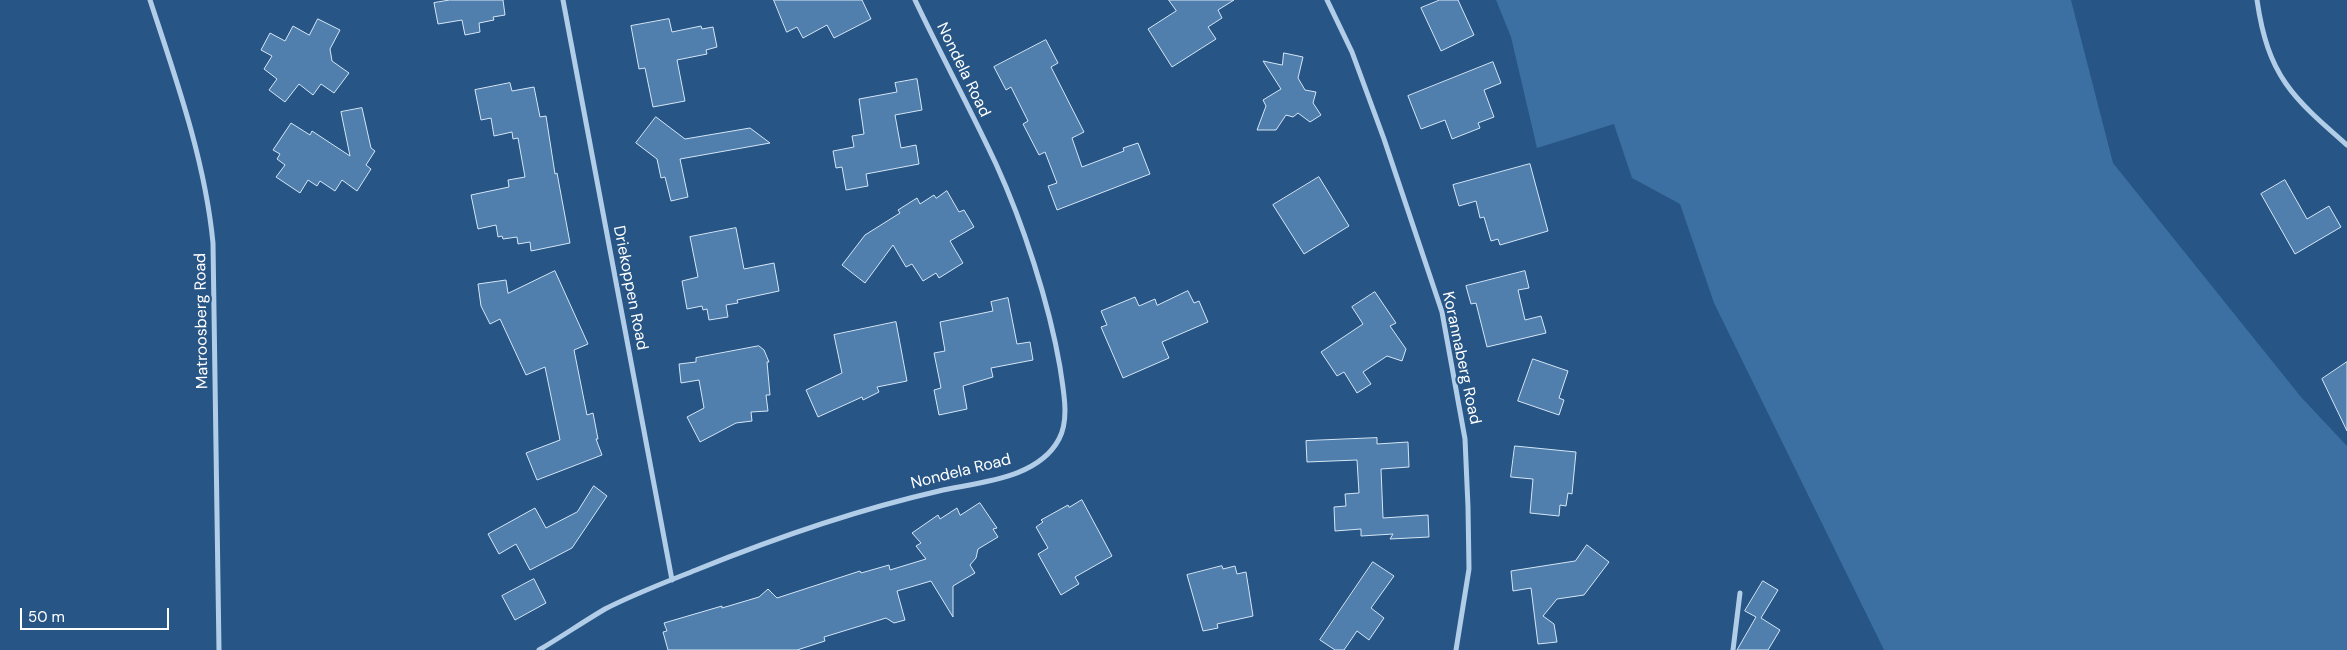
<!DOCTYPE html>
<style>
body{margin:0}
#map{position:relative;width:2347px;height:650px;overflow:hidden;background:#275585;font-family:"DM Sans",sans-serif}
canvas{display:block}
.scale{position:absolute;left:20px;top:608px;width:149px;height:22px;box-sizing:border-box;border:2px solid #fff;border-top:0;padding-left:6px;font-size:15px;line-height:18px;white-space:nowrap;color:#fff;-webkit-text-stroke:4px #275585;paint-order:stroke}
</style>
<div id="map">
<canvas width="2347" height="650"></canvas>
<div class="scale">50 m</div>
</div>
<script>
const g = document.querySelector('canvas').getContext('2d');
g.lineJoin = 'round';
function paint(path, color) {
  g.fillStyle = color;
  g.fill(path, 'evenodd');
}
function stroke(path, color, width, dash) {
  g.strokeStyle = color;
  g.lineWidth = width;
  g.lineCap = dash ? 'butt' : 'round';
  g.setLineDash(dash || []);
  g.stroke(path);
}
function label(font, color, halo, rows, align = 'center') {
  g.font = font + ' "DM Sans",sans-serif';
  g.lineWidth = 4.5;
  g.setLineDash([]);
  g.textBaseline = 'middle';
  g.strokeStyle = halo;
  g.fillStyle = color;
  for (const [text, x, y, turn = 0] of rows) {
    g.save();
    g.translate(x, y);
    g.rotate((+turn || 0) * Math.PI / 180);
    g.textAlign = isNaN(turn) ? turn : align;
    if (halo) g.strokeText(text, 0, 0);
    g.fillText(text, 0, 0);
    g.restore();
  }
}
paint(new Path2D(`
 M 1496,0 L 2071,0 L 2113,163 L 2301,397 L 2347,446 L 2347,650 L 1884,650 L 1714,303 L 1680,204 L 1632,178 L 1614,124 L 1537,148 L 1511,37 Z`), '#3c6fa2');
const building = new Path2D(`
 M 450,0 L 503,0 L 505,15 L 493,17 L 494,20 L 479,23 L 480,32 L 465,35 L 462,20 L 438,24 L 434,3 Z
 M 774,0 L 862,0 L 871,19 L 834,38 L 827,25 L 803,38 L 797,27 L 787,32 Z
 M 1169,0 L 1234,0 L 1218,10 L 1222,18 L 1208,27 L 1216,39 L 1172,67 L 1148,29 L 1176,11 Z
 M 1440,0 L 1458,0 L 1474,35 L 1441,51 L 1421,8 Z
 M 318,19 L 340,30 L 330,49 L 332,61 L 349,73 L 334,93 L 321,84 L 313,95 L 299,84 L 285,102 L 269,90 L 277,79 L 264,69 L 272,56 L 261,50 L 270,33 L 285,41 L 293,26 L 309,35 Z
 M 669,19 L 672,32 L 701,26 L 702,29 L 713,27 L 717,47 L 706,50 L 707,54 L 677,60 L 685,101 L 653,107 L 645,68 L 639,69 L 631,26 Z
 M 1046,40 L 1058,63 L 1051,67 L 1084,132 L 1072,138 L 1082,167 L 1124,151 L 1123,148 L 1138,143 L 1150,174 L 1057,210 L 1048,186 L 1057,183 L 1045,152 L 1039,155 L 1023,124 L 1028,121 L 1011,87 L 1006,90 L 994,67 Z
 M 1284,53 L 1303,57 L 1298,78 L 1305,90 L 1316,92 L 1313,103 L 1321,115 L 1310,122 L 1298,113 L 1293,117 L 1286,115 L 1276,130 L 1257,130 L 1266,106 L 1263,100 L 1281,89 L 1263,61 L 1282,65 Z
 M 1493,62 L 1501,83 L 1484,90 L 1494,117 L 1478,123 L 1480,128 L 1452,139 L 1445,120 L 1421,129 L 1408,96 Z
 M 917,79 L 922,110 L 895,115 L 901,148 L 916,145 L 919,164 L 866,174 L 868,186 L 846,190 L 842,167 L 836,168 L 833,151 L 854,147 L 852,136 L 864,134 L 859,99 L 897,92 L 895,83 Z
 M 510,83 L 512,91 L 534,87 L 540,117 L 546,116 L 555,174 L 557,173 L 570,243 L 531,251 L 530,242 L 518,244 L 517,237 L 503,239 L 502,236 L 498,237 L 496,225 L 478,229 L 471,195 L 509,187 L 508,180 L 525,177 L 518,138 L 513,139 L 512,132 L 494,136 L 491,118 L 481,120 L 475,90 Z
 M 362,108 L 371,148 L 375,151 L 366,165 L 371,169 L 357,191 L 342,180 L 335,191 L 320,181 L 317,186 L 308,180 L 300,193 L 276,177 L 285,165 L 277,159 L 280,154 L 273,150 L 291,123 L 310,135 L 312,131 L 350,156 L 341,112 Z
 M 656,117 L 685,139 L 750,128 L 770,143 L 680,159 L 688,197 L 671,201 L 665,177 L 661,178 L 657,159 L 636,143 Z
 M 1530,164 L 1548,231 L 1500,245 L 1498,239 L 1491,241 L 1484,217 L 1480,218 L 1476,201 L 1459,206 L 1453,185 Z
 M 1319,177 L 1349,226 L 1304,254 L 1273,205 Z
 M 2285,180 L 2307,219 L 2329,206 L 2341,227 L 2295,254 L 2261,194 Z
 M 947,191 L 959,212 L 964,210 L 974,227 L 950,241 L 963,263 L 939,278 L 936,273 L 923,281 L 912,264 L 906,267 L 893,245 L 865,283 L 842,265 L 865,235 L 900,213 L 898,210 L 917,198 L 920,204 L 934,195 L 936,198 Z
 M 736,228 L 744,269 L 774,263 L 779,291 L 737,300 L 738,303 L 726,305 L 728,317 L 709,320 L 707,309 L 703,310 L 702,306 L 687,309 L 682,281 L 698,277 L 690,237 Z
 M 555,271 L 588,344 L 574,350 L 587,415 L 593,413 L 598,439 L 596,439 L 602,455 L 537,480 L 526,453 L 560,440 L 545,367 L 526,375 L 500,319 L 490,324 L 481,306 L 478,284 L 506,280 L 508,293 Z
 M 1525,271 L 1529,288 L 1518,290 L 1525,320 L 1541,316 L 1546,333 L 1487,347 L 1476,303 L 1471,304 L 1466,286 Z
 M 1188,291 L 1194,303 L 1199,301 L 1208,322 L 1162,342 L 1169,358 L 1123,378 L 1101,327 L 1107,325 L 1101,311 L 1135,297 L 1139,306 L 1155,299 L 1157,305 Z
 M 1375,292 L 1396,323 L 1390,326 L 1406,349 L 1402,361 L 1387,356 L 1363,372 L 1371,384 L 1357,393 L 1344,372 L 1337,376 L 1321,352 L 1363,324 L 1352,307 Z
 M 1008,298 L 1017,344 L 1030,342 L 1033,360 L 991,368 L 993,377 L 963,386 L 967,409 L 939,415 L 934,390 L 941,388 L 934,353 L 945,351 L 940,322 L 993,311 L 991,302 Z
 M 896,322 L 907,381 L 877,387 L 879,392 L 863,400 L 862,397 L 818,417 L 806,390 L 842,373 L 834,335 Z
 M 759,346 L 764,350 L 769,362 L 767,362 L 770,395 L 766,395 L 768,411 L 751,412 L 752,421 L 736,423 L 700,442 L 687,417 L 704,408 L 699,380 L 681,383 L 679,364 L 696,362 L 696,358 Z
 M 1533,359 L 1568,371 L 1559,398 L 1564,400 L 1559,415 L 1518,401 Z
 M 2347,362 L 2347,431 L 2322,379 Z
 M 1377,438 L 1377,444 L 1408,442 L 1409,467 L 1381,469 L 1383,518 L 1428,515 L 1429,537 L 1390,539 L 1393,534 L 1361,536 L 1361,529 L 1335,531 L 1334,507 L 1346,506 L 1345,494 L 1359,493 L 1357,460 L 1307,462 L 1306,441 Z
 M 1515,446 L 1576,452 L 1572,494 L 1568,493 L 1566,506 L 1560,505 L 1559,516 L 1530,513 L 1533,479 L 1511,477 Z
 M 594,486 L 607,496 L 572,548 L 530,570 L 516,544 L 499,554 L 488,534 L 535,508 L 546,528 L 577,512 Z
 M 1082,500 L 1112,556 L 1075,577 L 1079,584 L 1061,595 L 1038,554 L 1048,548 L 1036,527 L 1043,522 L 1041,520 L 1068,505 L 1069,507 Z
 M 980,503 L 997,528 L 993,529 L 998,537 L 978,549 L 976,558 L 970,565 L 975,573 L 953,586 L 953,617 L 931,581 L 897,591 L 905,620 L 894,623 L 886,618 L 824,637 L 825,641 L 797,650 L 668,650 L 663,632 L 667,631 L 664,623 L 722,606 L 722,608 L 759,597 L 768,589 L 777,598 L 860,571 L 861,573 L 889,565 L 890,570 L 926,559 L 916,546 L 921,543 L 912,533 L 938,515 L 940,519 L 957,508 L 960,515 Z
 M 1587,545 L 1609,562 L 1584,595 L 1557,599 L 1543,616 L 1554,624 L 1557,642 L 1538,644 L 1531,588 L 1513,591 L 1511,571 L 1575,561 Z
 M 1373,562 L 1394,576 L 1371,608 L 1384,618 L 1369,640 L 1357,631 L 1344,650 L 1335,650 L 1320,640 Z
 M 1222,566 L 1223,569 L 1235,566 L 1237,574 L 1246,572 L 1253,616 L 1217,624 L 1218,628 L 1203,631 L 1187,575 Z
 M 534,579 L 546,603 L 515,620 L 502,596 Z
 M 1763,581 L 1778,590 L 1761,618 L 1780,630 L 1768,650 L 1737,650 L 1756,617 L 1745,611 Z`);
paint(building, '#507fad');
stroke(building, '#d5e6f6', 1);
stroke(new Path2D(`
 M 150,0 C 176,79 205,160 213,243 L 219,650
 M 563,0 L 672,580
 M 1327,0 L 1352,52 L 1384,139 L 1442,312 L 1465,439 L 1468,507 L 1469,569 L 1456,650
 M 2257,0 C 2268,76 2292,97 2347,145
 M 539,650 C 561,637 583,622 605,609 C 634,594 666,582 696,570 C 775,538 856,510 939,491 C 979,482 1038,479 1059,439 C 1070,419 1063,389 1060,367 C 1049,303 1023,223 996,164 C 970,108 941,55 915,0
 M 1733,650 L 1740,593`), '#b2cde8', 5);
label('16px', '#fff', '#275585', [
 ["Nondela Road",963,70,64],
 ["Driekoppen Road",630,288,79],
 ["Matroosberg Road",202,321,-91],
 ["Korannaberg Road",1461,358,78],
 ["Nondela Road",961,472,-14]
]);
</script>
